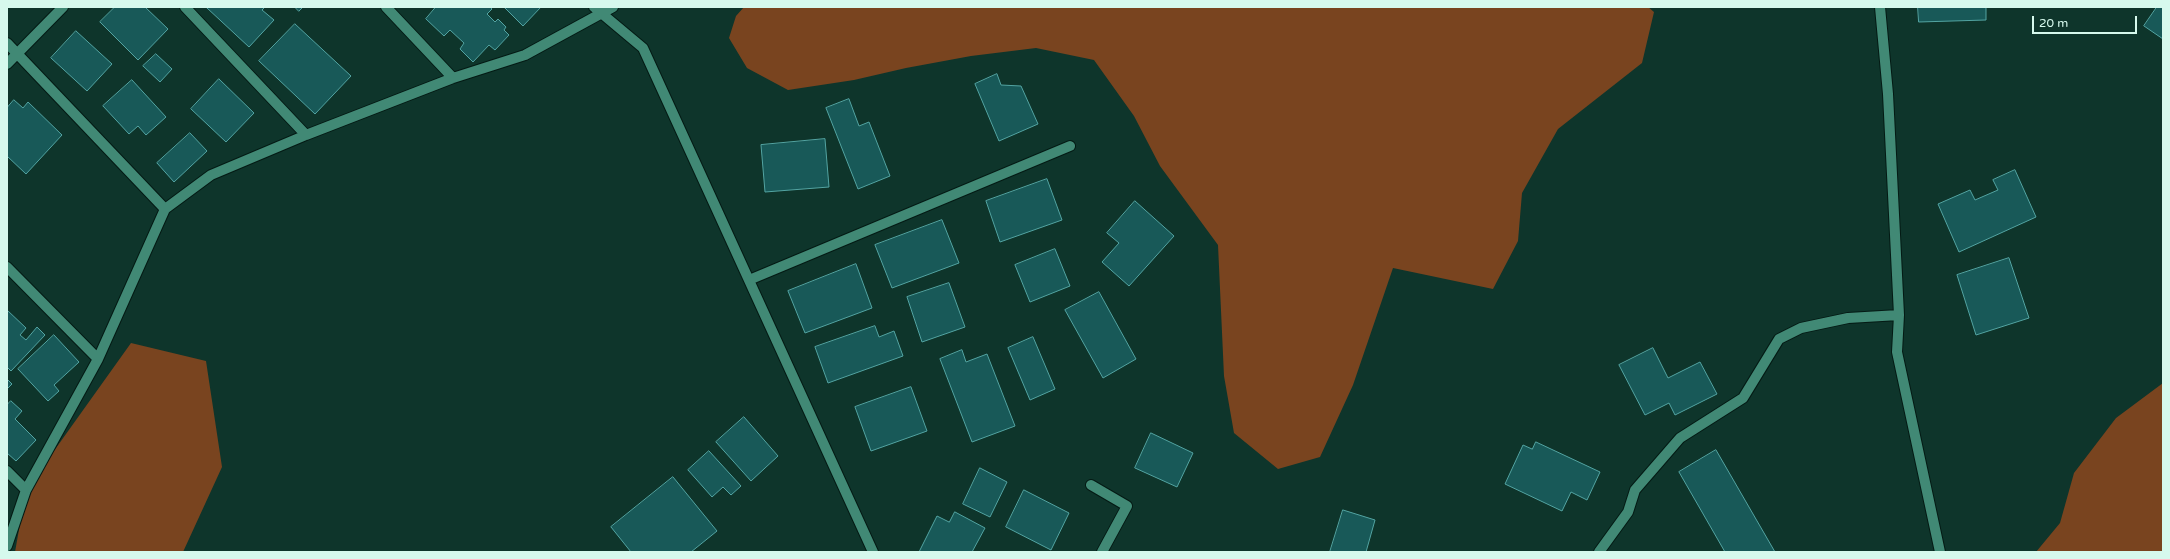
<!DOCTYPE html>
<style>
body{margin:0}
#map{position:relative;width:2170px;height:559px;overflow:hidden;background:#0e352b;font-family:"Varela Round",sans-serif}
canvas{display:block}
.frame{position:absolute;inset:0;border:8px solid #d6f9ed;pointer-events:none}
.scale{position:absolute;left:2032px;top:16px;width:105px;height:18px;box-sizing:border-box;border:2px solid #d6f9ed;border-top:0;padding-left:5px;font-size:12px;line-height:14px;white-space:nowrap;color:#d6f9ed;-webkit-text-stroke:3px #0e352b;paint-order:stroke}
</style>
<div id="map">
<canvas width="2170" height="559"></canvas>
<div class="frame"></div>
<div class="scale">20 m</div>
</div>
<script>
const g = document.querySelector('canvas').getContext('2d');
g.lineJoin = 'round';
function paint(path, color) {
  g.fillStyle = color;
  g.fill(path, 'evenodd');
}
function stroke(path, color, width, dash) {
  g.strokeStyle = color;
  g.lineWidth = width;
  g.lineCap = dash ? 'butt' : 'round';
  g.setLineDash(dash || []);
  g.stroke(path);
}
paint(new Path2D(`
 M 744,7 L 1648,7 L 1654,12 L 1642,63 L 1558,129 L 1522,193 L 1518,241 L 1493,289 L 1393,268 L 1353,385 L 1320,457 L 1278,469 L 1234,433 L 1224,376 L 1218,245 L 1160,166 L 1134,116 L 1094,60 L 1036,48 L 971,56 L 906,68 L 854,80 L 788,90 L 747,68 L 729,38 L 736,16 Z
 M 131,343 L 206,361 L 222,467 L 183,552 L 15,552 L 26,490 Z
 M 2163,383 L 2163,552 L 2036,552 L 2060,523 L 2074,473 L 2116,418 Z`), '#79441f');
const building = new Path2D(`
 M 115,7 L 145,7 L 168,29 L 138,60 L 100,22 Z
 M 209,7 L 265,7 L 262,10 L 274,20 L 249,47 L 207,8 Z
 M 295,7 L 303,7 L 299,11 Z
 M 436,7 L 490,7 L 492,9 L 487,14 L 495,22 L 498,19 L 506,27 L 504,30 L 509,35 L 495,50 L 489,45 L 473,62 L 460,49 L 464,43 L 450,30 L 444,36 L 426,19 Z
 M 506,7 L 541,7 L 523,26 L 505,8 Z
 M 1918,7 L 1986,7 L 1986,20 L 1919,22 Z
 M 2157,7 L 2163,7 L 2163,39 L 2144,26 Z
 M 295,24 L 351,76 L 315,114 L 259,61 Z
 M 76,31 L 112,64 L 87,91 L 51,58 Z
 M 156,54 L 172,69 L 160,82 L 143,66 Z
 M 997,74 L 1001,85 L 1021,86 L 1038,124 L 999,141 L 975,84 Z
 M 219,79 L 254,113 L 226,142 L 191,109 Z
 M 132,80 L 166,117 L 146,135 L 138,126 L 129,134 L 103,106 Z
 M 849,99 L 859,126 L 869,122 L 890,176 L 858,189 L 826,108 Z
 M 14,100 L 23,108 L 28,102 L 62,135 L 26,174 L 7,156 L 7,108 Z
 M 190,133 L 207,151 L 174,182 L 157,163 Z
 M 825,139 L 829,187 L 765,192 L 761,145 Z
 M 2015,170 L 2036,217 L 1959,252 L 1938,204 L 1970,190 L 1975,200 L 1998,190 L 1993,180 Z
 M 1047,179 L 1062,220 L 1000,242 L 986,201 Z
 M 1135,201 L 1174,236 L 1129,286 L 1102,262 L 1119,243 L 1107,233 Z
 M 942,220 L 959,263 L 892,288 L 875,245 Z
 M 1055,249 L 1070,286 L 1030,302 L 1015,265 Z
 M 2009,258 L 2029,318 L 1976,335 L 1957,275 Z
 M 856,264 L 872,308 L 805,333 L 788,291 Z
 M 949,283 L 965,327 L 922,342 L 907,297 Z
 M 1099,292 L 1136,359 L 1103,378 L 1065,310 Z
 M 7,310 L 26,328 L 20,335 L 26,340 L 37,327 L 45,335 L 11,371 L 7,367 Z
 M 875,326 L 879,337 L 894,331 L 903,356 L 828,383 L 815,347 Z
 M 54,335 L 79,362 L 54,385 L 59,391 L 48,401 L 18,369 Z
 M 1033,337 L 1055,389 L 1030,400 L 1008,348 Z
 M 1653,348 L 1668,378 L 1700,362 L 1717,394 L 1675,415 L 1669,403 L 1645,415 L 1619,365 Z
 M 962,350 L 966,362 L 987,354 L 1015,426 L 972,442 L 940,359 Z
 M 7,379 L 12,384 L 7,389 Z
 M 911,387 L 927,431 L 871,451 L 855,407 Z
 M 11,401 L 22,411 L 15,419 L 36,440 L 16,461 L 7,453 L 7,405 Z
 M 744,417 L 778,456 L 751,481 L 716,442 Z
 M 1151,433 L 1193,453 L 1177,487 L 1135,468 Z
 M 1536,442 L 1600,472 L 1587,500 L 1571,492 L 1562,511 L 1505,484 L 1523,445 L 1532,449 Z
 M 1716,450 L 1775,552 L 1725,552 L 1679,472 Z
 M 709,451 L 741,486 L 731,495 L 723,487 L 712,497 L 688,470 Z
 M 980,468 L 1007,482 L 990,517 L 963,504 Z
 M 673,477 L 717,531 L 691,552 L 631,552 L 611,527 Z
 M 1024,490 L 1069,513 L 1051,550 L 1006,527 Z
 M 1343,510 L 1375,520 L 1366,552 L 1330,552 Z
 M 955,512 L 985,528 L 972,552 L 919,552 L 937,516 L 949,522 Z`);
paint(building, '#185958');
stroke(building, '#53a4a2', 1);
const street = new Path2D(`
 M 185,7 L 306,135
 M 386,7 L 453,78
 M 594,7 L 643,48 L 873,552
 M 1880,7 L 1888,94 L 1899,315 L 1897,352 L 1940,552
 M 7,43 L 165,209
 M 7,64 L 63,7
 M 7,267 L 98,359
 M 749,280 L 1070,146
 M 7,471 L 26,490
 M 1091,485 L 1127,506 L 1102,552
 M 7,546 L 26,490 L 98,359 L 165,209 L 211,175 L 306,135 L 453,78 L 525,55 L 613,7
 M 1599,552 L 1628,512 L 1635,490 L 1680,438 L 1743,398 L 1779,339 L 1801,328 L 1848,318 L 1899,315`);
stroke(street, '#041a14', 12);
stroke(street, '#418975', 10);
</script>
